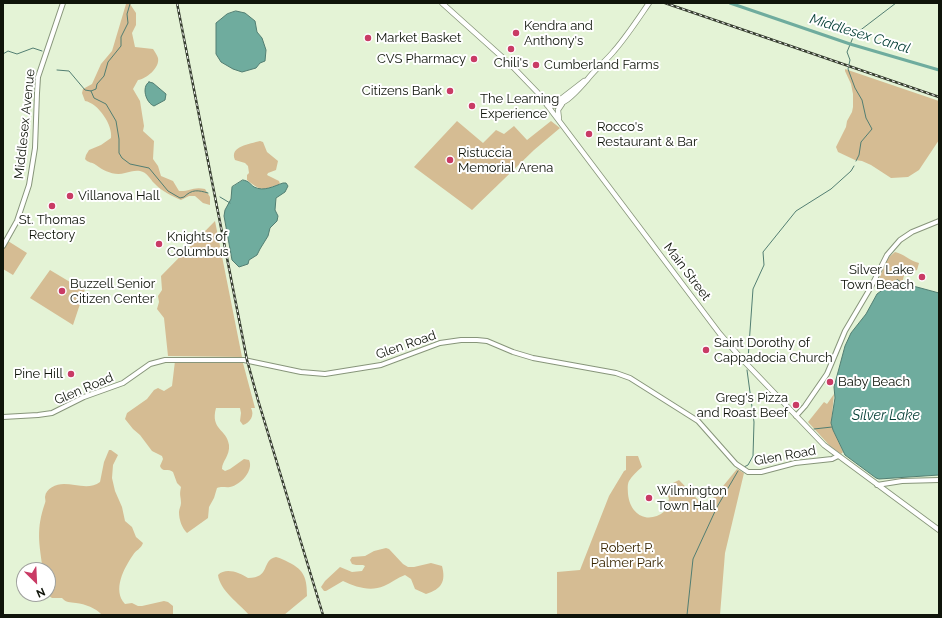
<!DOCTYPE html>
<style>
body{margin:0}
#map{position:relative;width:942px;height:618px;overflow:hidden;background:#e4f3d6;font-family:Raleway,sans-serif}
canvas{display:block}
.frame{position:absolute;inset:0;border:4px solid #0f140a;pointer-events:none}
.north{position:absolute;left:16px;top:562px;width:40px;height:40px;box-sizing:border-box;background:#fff;border:1px solid #9fa19d;border-radius:50%;rotate:156deg;font-size:11px;font-weight:700;line-height:16px;text-align:center;color:#0f140a}
.north::after{content:'';display:block;margin:auto;width:14px;height:18px;background:#c93b65;clip-path:polygon(50% 0,100% 100%,50% 72%,0 100%)}
</style>
<div id="map">
<canvas width="942" height="618"></canvas>
<div class="frame"></div>
<div class="north">N</div>
</div>
<script>
const g = document.querySelector('canvas').getContext('2d');
g.lineJoin = 'round';
function paint(path, color) {
  g.fillStyle = color;
  g.fill(path, 'evenodd');
}
function stroke(path, color, width, dash) {
  g.strokeStyle = color;
  g.lineWidth = width;
  g.lineCap = dash ? 'butt' : 'round';
  g.setLineDash(dash || []);
  g.stroke(path);
}
function label(font, color, halo, rows, align = 'center') {
  g.font = font + ' Raleway,sans-serif';
  g.lineWidth = 4;
  g.setLineDash([]);
  g.textBaseline = 'middle';
  g.strokeStyle = halo;
  g.fillStyle = color;
  for (const [text, x, y, turn = 0] of rows) {
    g.save();
    g.translate(x, y);
    g.rotate((+turn || 0) * Math.PI / 180);
    g.textAlign = isNaN(turn) ? turn : align;
    if (halo) g.strokeText(text, 0, 0);
    g.fillText(text, 0, 0);
    g.restore();
  }
}
paint(new Path2D(`
 M 126,4 L 130,4 L 136,13 L 136,25 L 132,33 L 135,47 L 153,49 C 155,52 157,55 158,58 C 160,68 146,79 138,80 L 133,89 L 140,101 L 144,126 L 143,131 L 154,141 L 153,159 L 158,166 L 161,176 L 173,181 L 179,191 C 189,192 193,186 205,189 L 210,197 L 210,205 L 203,203 L 195,196 L 189,196 L 181,200 C 172,196 161,191 154,183 C 150,179 147,172 140,171 C 135,170 130,172 125,173 C 114,176 104,171 96,165 C 92,162 88,163 85,159 L 86,155 L 89,150 L 101,145 L 111,138 C 113,125 98,103 85,101 L 82,93 L 83,89 L 92,84 L 101,64 L 112,51 Z
 M 845,69 L 939,101 L 939,140 L 919,170 L 908,177 L 891,178 L 871,165 L 862,161 L 855,160 L 838,152 L 836,147 L 846,127 L 847,121 L 852,112 L 853,107 L 853,94 L 851,84 L 845,71 Z
 M 457,121 L 483,143 L 496,130 L 504,134 L 514,126 L 527,140 L 551,121 L 560,128 L 534,150 L 472,210 L 414,167 Z
 M 260,141 L 263,142 L 267,152 L 278,161 L 276,170 L 268,173 L 267,175 L 279,181 L 280,184 C 262,190 262,192 247,180 L 247,175 L 249,173 L 248,166 L 245,163 L 235,160 C 229,146 250,144 260,141 Z
 M 215,221 L 242,357 L 168,356 L 164,318 L 157,309 L 159,302 L 158,296 L 162,290 L 161,276 Z
 M 8,241 L 27,253 L 13,275 L 3,269 L 3,249 Z
 M 895,252 C 904,254 910,261 919,263 L 917,270 L 911,273 L 905,272 L 902,283 L 898,280 L 893,281 L 882,290 L 875,288 L 888,258 Z
 M 50,270 L 80,288 L 85,289 L 73,325 L 30,298 Z
 M 175,361 L 243,363 L 255,408 L 251,408 C 255,415 250,423 243,425 L 240,421 L 241,413 L 240,408 L 216,408 C 210,430 227,429 229,445 C 230,456 222,461 222,469 L 225,471 L 230,469 L 244,459 L 249,460 C 254,470 241,485 230,487 C 226,488 222,486 217,488 L 214,498 L 209,507 L 208,518 L 187,533 C 182,528 179,520 179,512 C 179,509 181,506 181,503 C 181,496 179,496 181,487 L 177,483 L 173,472 C 169,468 162,473 160,466 L 163,459 L 162,456 L 152,451 L 140,435 L 133,429 L 125,419 L 127,413 L 147,399 L 154,390 L 158,388 L 164,391 L 172,386 Z
 M 834,394 L 831,425 L 843,452 L 841,454 L 830,446 L 808,422 L 824,402 L 827,404 Z
 M 109,450 L 111,450 L 118,455 L 113,465 L 112,478 L 115,491 L 122,507 L 125,521 L 132,527 L 136,537 L 143,543 C 141,549 136,550 133,555 C 124,568 112,590 125,604 L 132,603 L 138,606 L 142,606 L 164,601 L 168,602 L 173,606 L 173,615 L 102,615 C 96,608 85,604 76,603 C 70,602 66,603 62,598 L 52,598 L 46,594 L 48,594 L 48,570 L 43,570 C 39,543 36,529 45,503 C 46,501 45,499 45,497 C 46,488 56,484 64,484 C 75,484 90,490 100,482 L 104,462 Z
 M 626,456 L 638,456 L 642,467 C 637,471 632,476 629,481 C 627,485 628,490 628,494 C 630,515 648,525 665,511 L 669,499 L 665,487 L 679,480 L 702,504 L 710,502 L 737,469 L 744,473 L 725,553 L 720,615 L 557,615 L 557,572 L 580,570 L 609,496 L 624,471 L 626,470 Z
 M 386,548 L 389,549 L 403,564 L 408,567 L 414,567 L 431,563 L 442,566 C 446,581 442,589 426,594 L 415,589 L 411,579 L 405,575 C 397,578 391,583 384,586 C 370,592 356,587 343,581 L 326,591 L 324,591 L 321,587 L 325,581 L 340,567 L 352,572 L 362,571 L 365,566 L 363,565 L 356,565 L 352,564 L 350,560 L 352,557 L 365,556 L 374,551 Z
 M 276,557 C 281,558 284,560 288,562 C 305,570 307,579 307,596 L 284,615 L 249,615 C 239,603 220,591 218,575 C 226,567 240,573 248,578 C 271,578 261,560 276,557 Z`), '#d5bc93');
const water = new Path2D(`
 M 236,11 L 245,13 L 255,21 L 257,32 L 262,38 L 266,50 L 265,61 L 260,63 L 256,68 L 242,72 L 233,69 L 221,62 L 216,54 L 216,23 L 227,14 Z
 M 149,82 L 153,83 L 166,94 L 165,100 L 154,106 C 146,103 141,87 149,82 Z
 M 243,180 C 249,181 250,184 254,187 C 264,192 274,186 283,183 L 286,183 L 288,186 L 285,192 L 276,198 L 275,210 L 278,216 L 277,221 L 270,228 L 268,236 L 260,249 L 257,255 L 249,260 L 248,264 L 239,267 L 232,260 L 224,216 L 225,210 L 231,199 L 232,187 Z
 M 898,280 L 902,283 L 939,293 L 939,475 L 879,479 L 876,478 L 845,455 L 833,430 L 831,423 L 835,398 L 834,387 L 845,346 L 851,333 L 866,314 L 877,294 L 893,282 Z`);
paint(water, '#6fac9e');
stroke(water, '#527e72', 1);
stroke(new Path2D(`
 M 3,54 L 8,51 L 17,54 L 33,48 L 42,51
 M 57,70 L 69,71 L 85,90 L 91,91 L 96,89 L 97,84 L 104,76 L 108,62 L 121,46 L 121,37 L 128,23 L 127,14 L 130,4
 M 91,91 L 94,98 L 106,104 L 116,121 L 119,139 L 119,153 L 122,158 L 130,164 L 149,168 L 168,191 L 180,198 L 184,197 C 192,189 198,190 208,193
 M 856,161 L 859,155 L 861,142 L 872,129 L 866,118 L 862,100 L 855,88 L 848,69 L 850,60 L 847,52 L 854,35 L 896,3
 M 220,197 L 230,203
 M 748,359 L 753,289 L 764,265 L 763,252 L 796,211 L 831,189 L 851,171 L 854,166
 M 814,429 L 832,427
 M 744,467 L 748,465 L 753,456 L 754,422 L 747,370
 M 687,615 L 693,559 L 717,507 L 738,471`), '#527e72', 1);
stroke(new Path2D(`
 M 730,3 L 850,44 L 939,70`), '#6fac9e', 3);
const tertiary = new Path2D(`
 M 3,246 L 17,221 L 29,185 L 35,148 L 37,93 L 38,77 L 63,3
 M 796,416 L 805,406 L 827,374 L 845,331 L 871,287 L 887,255 L 900,240 L 912,232 L 939,221
 M 3,417 L 38,415 L 52,413 L 84,397 L 123,383 L 150,364 L 165,360 L 244,360 L 301,372 L 325,374 L 381,365 L 440,343 L 461,340 L 477,340 L 487,341 L 513,352 L 533,358 L 616,373 L 630,378 L 698,421 L 736,464 L 748,472 L 761,472 L 795,463 L 832,459 L 838,456
 M 877,485 L 902,481 L 939,480`);
const secondary = new Path2D(`
 M 442,3 L 511,65 L 538,93 L 720,334 L 740,357 L 824,445 L 939,530
 M 547,105 C 563,109 577,91 587,80 C 595,69 606,61 614,51 C 627,36 638,19 649,3
 M 548,105 L 562,98 L 584,81
 M 559,119 L 558,110 L 562,104`);
stroke(tertiary, '#87957a', 6);
stroke(secondary, '#87957a', 6);
stroke(tertiary, '#fff', 4);
stroke(secondary, '#fff', 4.5);
const rail = new Path2D(`
 M 177,3 L 247,360 L 258,400 L 323,615
 M 665,3 L 939,97`);
stroke(rail, '#353c2e', 2.5);
stroke(rail, '#fff', 1, [3]);
for (const [x, y, r, color] of [
 [516,33,4,"#c93b65"],
 [368,38,4,"#c93b65"],
 [511,49,4,"#c93b65"],
 [474,59,4,"#c93b65"],
 [536,65,4,"#c93b65"],
 [450,91,4,"#c93b65"],
 [472,106,4,"#c93b65"],
 [589,134,4,"#c93b65"],
 [450,160,4,"#c93b65"],
 [70,196,4,"#c93b65"],
 [52,206,4,"#c93b65"],
 [159,244,4,"#c93b65"],
 [922,277,4,"#c93b65"],
 [62,291,4,"#c93b65"],
 [706,350,4,"#c93b65"],
 [71,374,4,"#c93b65"],
 [830,382,4,"#c93b65"],
 [796,405,4,"#c93b65"],
 [649,498,4,"#c93b65"]
]) {
  const dot = new Path2D();
  dot.arc(x, y, r, 0, 2 * Math.PI);
  g.fillStyle = color;
  g.fill(dot);
  stroke(dot, '#fff', 1.5);
}
label('13px', '#0f140a', '#fff', [
 ["Kendra and",524,26],
 ["Anthony's",524,41],
 ["Market Basket",376,38],
 ["CVS Pharmacy",466,59,"right"],
 ["Chili's",511,63,"center"],
 ["Cumberland Farms",544,65],
 ["Citizens Bank",442,91,"right"],
 ["The Learning",480,99],
 ["Experience",480,114],
 ["Rocco's",597,127],
 ["Restaurant & Bar",597,142],
 ["Ristuccia",458,153],
 ["Memorial Arena",458,168],
 ["Villanova Hall",78,196],
 ["St. Thomas",52,220,"center"],
 ["Rectory",52,235,"center"],
 ["Knights of",167,237],
 ["Columbus",167,252],
 ["Silver Lake",914,270,"right"],
 ["Town Beach",914,285,"right"],
 ["Buzzell Senior",70,284],
 ["Citizen Center",70,299],
 ["Saint Dorothy of",714,343],
 ["Cappadocia Church",714,358],
 ["Pine Hill",63,374,"right"],
 ["Baby Beach",838,382],
 ["Greg's Pizza",788,398,"right"],
 ["and Roast Beef",788,413,"right"],
 ["Wilmington",657,491],
 ["Town Hall",657,506]
], 'left');
label('13px', '#0f140a', '#fff', [
 ["Middlesex Avenue",25,124,-84],
 ["Main Street",687,272,53],
 ["Glen Road",406,345,-19],
 ["Glen Road",84,389,-23],
 ["Glen Road",785,456,-10]
]);
label('13px', '#382500', '#fff', [
 ["Robert P.",627,548],
 ["Palmer Park",627,563]
]);
label('italic 14px', '#043e35', '#fff', [
 ["Middlesex Canal",860,34,17],
 ["Silver Lake",886,416]
]);
</script>
